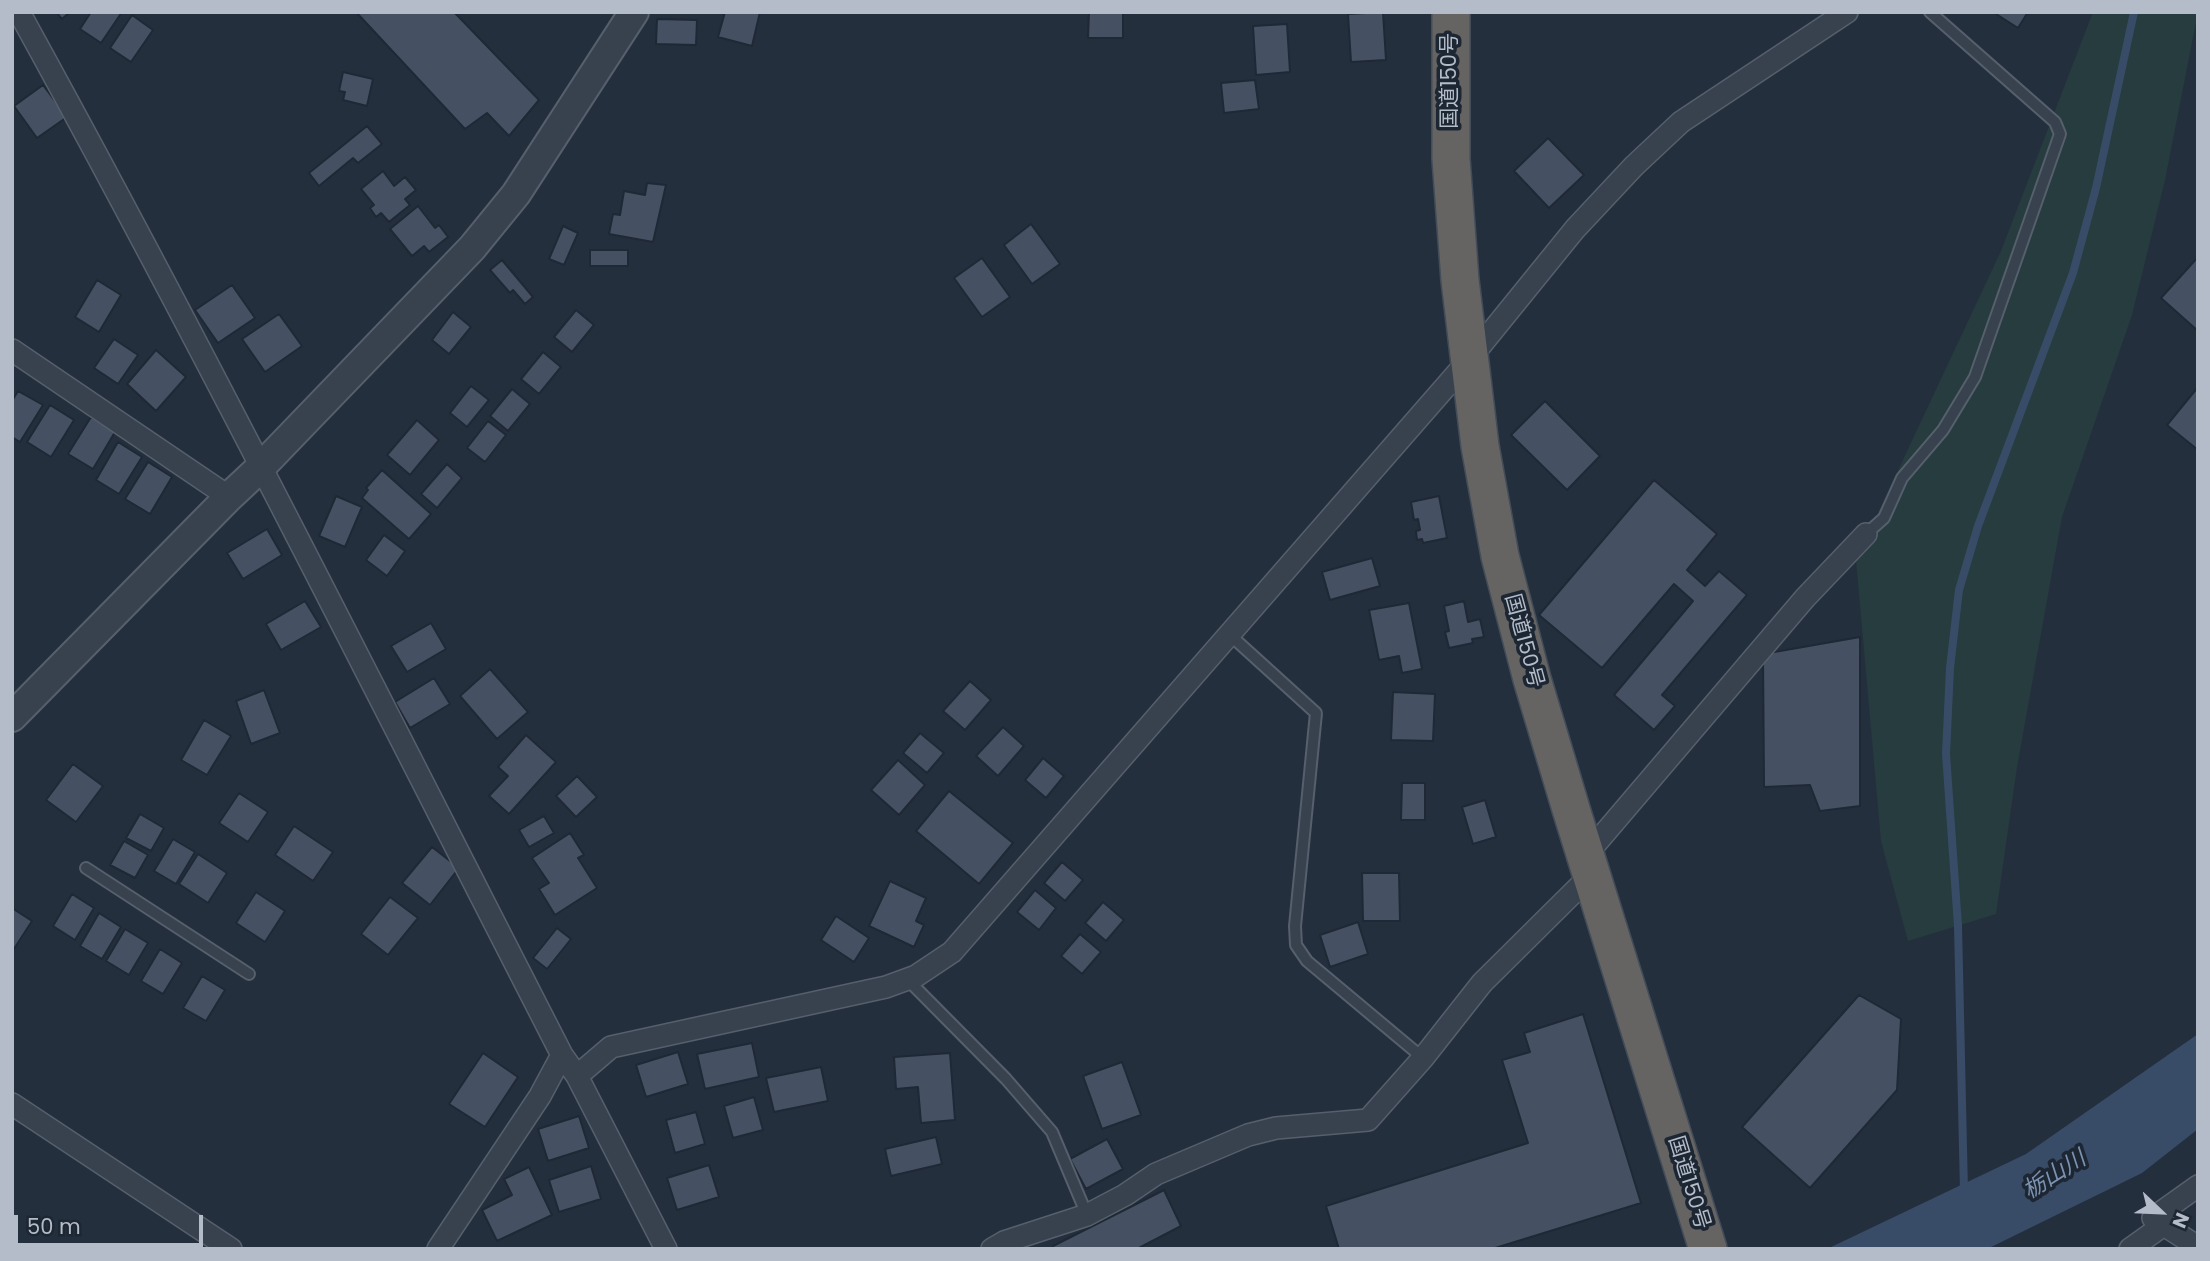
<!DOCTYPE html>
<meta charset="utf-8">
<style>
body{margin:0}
#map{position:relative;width:2210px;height:1261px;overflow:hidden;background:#242f3e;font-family:Poppins,sans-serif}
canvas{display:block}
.frame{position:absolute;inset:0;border:14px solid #b4bcc9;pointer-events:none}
.north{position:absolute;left:2126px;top:1177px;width:70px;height:70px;-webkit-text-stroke:5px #1d2633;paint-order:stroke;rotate:113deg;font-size:19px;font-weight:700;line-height:28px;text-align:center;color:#b4bcc9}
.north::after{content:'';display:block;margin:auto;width:24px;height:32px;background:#b4bcc9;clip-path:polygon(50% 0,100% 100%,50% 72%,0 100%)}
.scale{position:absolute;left:14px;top:1215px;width:189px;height:32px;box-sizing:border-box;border:4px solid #b4bcc9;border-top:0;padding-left:9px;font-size:21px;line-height:24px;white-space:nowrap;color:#b4bcc9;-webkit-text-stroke:5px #1d2633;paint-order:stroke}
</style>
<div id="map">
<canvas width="2210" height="1261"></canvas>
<div class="frame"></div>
<div class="north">N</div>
<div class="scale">50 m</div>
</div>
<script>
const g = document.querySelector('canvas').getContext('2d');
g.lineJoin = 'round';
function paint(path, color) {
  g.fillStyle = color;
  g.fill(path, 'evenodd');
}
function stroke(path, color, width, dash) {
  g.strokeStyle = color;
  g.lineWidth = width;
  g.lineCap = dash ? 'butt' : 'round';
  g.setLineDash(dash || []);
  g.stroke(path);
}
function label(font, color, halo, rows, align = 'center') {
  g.font = font + ' Poppins,"Noto Sans JP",sans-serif';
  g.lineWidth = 7;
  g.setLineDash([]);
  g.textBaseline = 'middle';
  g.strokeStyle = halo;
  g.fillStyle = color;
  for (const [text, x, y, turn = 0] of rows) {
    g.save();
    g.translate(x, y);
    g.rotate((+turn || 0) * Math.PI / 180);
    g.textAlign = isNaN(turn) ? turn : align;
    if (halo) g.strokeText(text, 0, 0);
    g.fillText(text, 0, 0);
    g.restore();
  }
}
paint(new Path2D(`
 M 2093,12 L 2198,12 L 2165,180 L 2132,315 L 2062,517 L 2017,767 L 1996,914 L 1908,941 L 1881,841 L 1856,560 L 2001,251 Z`), '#263c3f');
paint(new Path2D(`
 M 2198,1034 L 2198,1129 L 2142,1173 L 1987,1249 L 1827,1249 L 2026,1154 Z`), '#394c67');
stroke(new Path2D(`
 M 1964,1192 L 1958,926 L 1946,754 L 1950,668 L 1959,590 L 1978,526 L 2073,273 L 2096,188 L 2134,12`), '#394c67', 8);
const building = new Path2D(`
 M 56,12 L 70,12 L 62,19 Z
 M 91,12 L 122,12 L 101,43 L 80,29 Z
 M 356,12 L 454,12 L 539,100 L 509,136 L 487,113 L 465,129 Z
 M 725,12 L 760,12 L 752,46 L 718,37 Z
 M 1089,12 L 1123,12 L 1123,38 L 1088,38 Z
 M 1383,12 L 1386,60 L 1351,62 L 1348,14 Z
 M 1993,12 L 2028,12 L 2018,28 Z
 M 132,15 L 153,30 L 131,62 L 110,48 Z
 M 657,19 L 697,20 L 696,45 L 656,44 Z
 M 1287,24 L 1290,72 L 1256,75 L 1253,26 Z
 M 343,72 L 373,79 L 367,106 L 343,100 L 345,92 L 339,91 Z
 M 1255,80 L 1259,109 L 1224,113 L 1221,83 Z
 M 43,85 L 67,117 L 37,138 L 14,106 Z
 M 367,126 L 382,144 L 358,163 L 353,158 L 319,186 L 309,173 Z
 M 1548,138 L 1584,175 L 1549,208 L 1514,171 Z
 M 383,171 L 394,186 L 405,177 L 416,190 L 405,199 L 410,205 L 389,222 L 381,213 L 376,217 L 370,208 L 374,205 L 361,189 Z
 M 647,183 L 666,185 L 653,242 L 609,234 L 613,214 L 620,215 L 624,191 L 645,195 Z
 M 418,206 L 435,228 L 439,225 L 448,237 L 429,252 L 424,246 L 412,256 L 390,229 Z
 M 1031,224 L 1060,264 L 1032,284 L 1004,245 Z
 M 563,226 L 578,233 L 564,265 L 549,259 Z
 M 590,250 L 628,250 L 628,266 L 590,266 Z
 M 2198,257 L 2198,331 L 2161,298 Z
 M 982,258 L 1010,297 L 982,317 L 954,278 Z
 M 502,260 L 533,297 L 525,304 L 513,290 L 510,293 L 490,270 Z
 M 97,280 L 121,295 L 99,332 L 75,317 Z
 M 232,285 L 255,318 L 218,343 L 195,310 Z
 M 576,310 L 594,325 L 572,352 L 554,337 Z
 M 453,312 L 471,327 L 449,354 L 432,340 Z
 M 279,314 L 302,346 L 265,372 L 242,339 Z
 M 114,339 L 138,355 L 118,384 L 94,368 Z
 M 156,350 L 186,377 L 156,411 L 127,384 Z
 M 543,352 L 561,367 L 539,394 L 521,379 Z
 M 471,386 L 489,400 L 467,427 L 450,413 Z
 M 2198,387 L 2198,450 L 2167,425 Z
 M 512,389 L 530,404 L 508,431 L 490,416 Z
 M 18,391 L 43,405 L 20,442 L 12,437 L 12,401 Z
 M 1545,401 L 1600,456 L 1567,490 L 1511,435 Z
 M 50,405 L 74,420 L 51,457 L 27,442 Z
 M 91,417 L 115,432 L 93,469 L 68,454 Z
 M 417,420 L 439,440 L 410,475 L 387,455 Z
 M 488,421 L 506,435 L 485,462 L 467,448 Z
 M 118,442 L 142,457 L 119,494 L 96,480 Z
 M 148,462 L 172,477 L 150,514 L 125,499 Z
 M 447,464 L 462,478 L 437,508 L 421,494 Z
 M 382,470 L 431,514 L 409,539 L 362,498 L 368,490 L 366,488 Z
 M 1654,480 L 1717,534 L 1687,570 L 1705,586 L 1719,571 L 1747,595 L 1662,695 L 1675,706 L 1654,730 L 1614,695 L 1693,601 L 1674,584 L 1602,668 L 1539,615 Z
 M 336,496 L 362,507 L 345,547 L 319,536 Z
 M 1439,496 L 1447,538 L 1423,543 L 1422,539 L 1417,540 L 1416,531 L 1420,530 L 1418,519 L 1414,520 L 1411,502 Z
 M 267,529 L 282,555 L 243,579 L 227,553 Z
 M 384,535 L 405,551 L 387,576 L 366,560 Z
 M 1372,558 L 1380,586 L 1330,600 L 1322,572 Z
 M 305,601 L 321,627 L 281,650 L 266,624 Z
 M 1464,601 L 1468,622 L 1480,619 L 1484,637 L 1472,639 L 1473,643 L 1449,648 L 1445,632 L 1449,631 L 1444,606 Z
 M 1409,603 L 1422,669 L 1402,673 L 1399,656 L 1379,660 L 1369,610 Z
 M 431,623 L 446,649 L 407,672 L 391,646 Z
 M 1860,637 L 1860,806 L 1820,811 L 1810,785 L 1764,787 L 1763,654 Z
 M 490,669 L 528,712 L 497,739 L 460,696 Z
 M 434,678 L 450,704 L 410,728 L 395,702 Z
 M 970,681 L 991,700 L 965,730 L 943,711 Z
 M 264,690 L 280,733 L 251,744 L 236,701 Z
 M 1393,692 L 1435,694 L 1433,741 L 1391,740 Z
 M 204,720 L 231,736 L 207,775 L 181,760 Z
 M 1003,727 L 1024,746 L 998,776 L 976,756 Z
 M 920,733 L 944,753 L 927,773 L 903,753 Z
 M 526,735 L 556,762 L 509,814 L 489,796 L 508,776 L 498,767 Z
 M 1043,758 L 1064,776 L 1046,798 L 1025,780 Z
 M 898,760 L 925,785 L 899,815 L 871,790 Z
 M 73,764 L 103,786 L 76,822 L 46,800 Z
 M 577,776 L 597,797 L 576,817 L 556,796 Z
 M 1402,783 L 1425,783 L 1425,820 L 1401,820 Z
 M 949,791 L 1013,843 L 979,884 L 916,831 Z
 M 239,793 L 268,812 L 248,842 L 219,823 Z
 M 1485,800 L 1496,837 L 1473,844 L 1462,807 Z
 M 140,814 L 164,828 L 151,851 L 126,838 Z
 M 544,816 L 554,833 L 529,847 L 519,830 Z
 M 294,826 L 333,852 L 313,881 L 275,855 Z
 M 570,833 L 584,855 L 578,858 L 597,888 L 555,915 L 539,889 L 549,883 L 532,858 Z
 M 173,839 L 195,852 L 176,884 L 154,871 Z
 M 124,841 L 148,855 L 135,878 L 110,865 Z
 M 432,847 L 459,868 L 430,905 L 402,883 Z
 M 198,854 L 227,873 L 208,903 L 179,884 Z
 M 1062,862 L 1083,880 L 1065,901 L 1044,883 Z
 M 1362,873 L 1399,873 L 1400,921 L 1363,921 Z
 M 890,881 L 926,898 L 916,921 L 924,925 L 914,947 L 869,926 Z
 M 1035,890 L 1056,908 L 1039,930 L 1017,912 Z
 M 256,892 L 285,911 L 265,942 L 236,923 Z
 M 72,894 L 94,908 L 75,940 L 53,926 Z
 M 390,897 L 418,918 L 388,955 L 361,934 Z
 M 1103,902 L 1124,920 L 1106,941 L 1085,923 Z
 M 12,908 L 32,921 L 12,952 Z
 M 99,913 L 121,927 L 102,959 L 80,946 Z
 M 836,916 L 869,938 L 854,962 L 821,940 Z
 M 1358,922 L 1368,954 L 1330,967 L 1320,935 Z
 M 557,928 L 571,939 L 547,969 L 533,958 Z
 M 125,929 L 148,943 L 129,975 L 106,961 Z
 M 1080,934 L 1101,952 L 1082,974 L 1061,956 Z
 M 160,949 L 182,963 L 163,994 L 141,981 Z
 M 202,976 L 225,990 L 206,1021 L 183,1008 Z
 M 1859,995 L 1901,1019 L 1897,1090 L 1810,1188 L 1742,1127 Z
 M 1583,1014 L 1641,1203 L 1492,1249 L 1339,1249 L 1326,1206 L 1528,1143 L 1502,1060 L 1530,1052 L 1524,1033 Z
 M 752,1043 L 759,1077 L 705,1089 L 697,1054 Z
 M 678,1052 L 688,1084 L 646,1097 L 636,1065 Z
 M 483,1053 L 518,1077 L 485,1127 L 449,1104 Z
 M 950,1053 L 955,1120 L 921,1123 L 918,1087 L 896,1089 L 894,1057 Z
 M 1122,1062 L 1141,1115 L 1102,1129 L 1083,1076 Z
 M 821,1067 L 828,1101 L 774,1112 L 766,1078 Z
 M 754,1097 L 763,1130 L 733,1138 L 724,1106 Z
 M 696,1112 L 705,1144 L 675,1153 L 666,1120 Z
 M 579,1116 L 589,1148 L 548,1161 L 538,1129 Z
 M 936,1137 L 942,1164 L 891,1176 L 885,1149 Z
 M 1107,1139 L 1123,1169 L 1086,1189 L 1070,1159 Z
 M 709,1165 L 719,1197 L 677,1210 L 667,1178 Z
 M 591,1166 L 601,1199 L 559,1212 L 549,1180 Z
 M 529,1167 L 552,1215 L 497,1241 L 482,1210 L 512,1195 L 504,1179 Z
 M 1164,1190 L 1181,1226 L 1137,1249 L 1054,1249 L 1053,1246 Z`);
paint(building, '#455162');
stroke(building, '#1f2835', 2);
const service = new Path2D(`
 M 1866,534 L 1884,518 L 1902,478 L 1943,430 L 1975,377 L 2060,134 L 2055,122 L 1930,12
 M 1229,634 L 1316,713 L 1295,926 L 1296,945 L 1307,961 L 1423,1058
 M 86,868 L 249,974
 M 907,979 L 1006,1079 L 1052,1132 L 1087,1215`);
const minor = new Path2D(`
 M 19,12 C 208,355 383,706 562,1055 L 577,1076 L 666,1249
 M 12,350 L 229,497
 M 1586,855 L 1805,598 L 1866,534
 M 577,1076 L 611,1047 L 886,987 L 916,976 L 952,952 L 1468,361 L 1575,229 L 1634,166 L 1681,122 L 1847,12
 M 12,1104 L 231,1249
 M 2198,1186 L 2153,1218 L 2198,1247
 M 438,1249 L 540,1096 L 562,1055
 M 992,1249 L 1004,1242 L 1087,1215 L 1125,1195 L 1156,1174 L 1248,1135 L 1276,1128 L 1368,1120 L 1423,1058 L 1482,983 L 1592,874
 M 2130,1249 L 2165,1224`);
const tertiary = new Path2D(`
 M 12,717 L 229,497 L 261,467 L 472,248 L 516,194 L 634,12`);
const trunk = new Path2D(`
 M 1451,12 L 1451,159 L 1460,280 L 1480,446 L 1500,556 L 1532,679 L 1571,809 L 1708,1249`);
stroke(service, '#565f6c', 14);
stroke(minor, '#565f6c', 24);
stroke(tertiary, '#565f6c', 32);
stroke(trunk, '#434c59', 40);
stroke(service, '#38414e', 10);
stroke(minor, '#38414e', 21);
stroke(tertiary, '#38414e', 28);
stroke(trunk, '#656462', 37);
label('21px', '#b4bcc9', '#1d2633', [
 ["国道150号",1451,81,-90],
 ["国道150号",1523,641,75],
 ["国道150号",1688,1183,73]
]);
label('italic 23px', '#7c92b1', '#1d2633', [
 ["栃山川",2055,1176,-32]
]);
</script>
